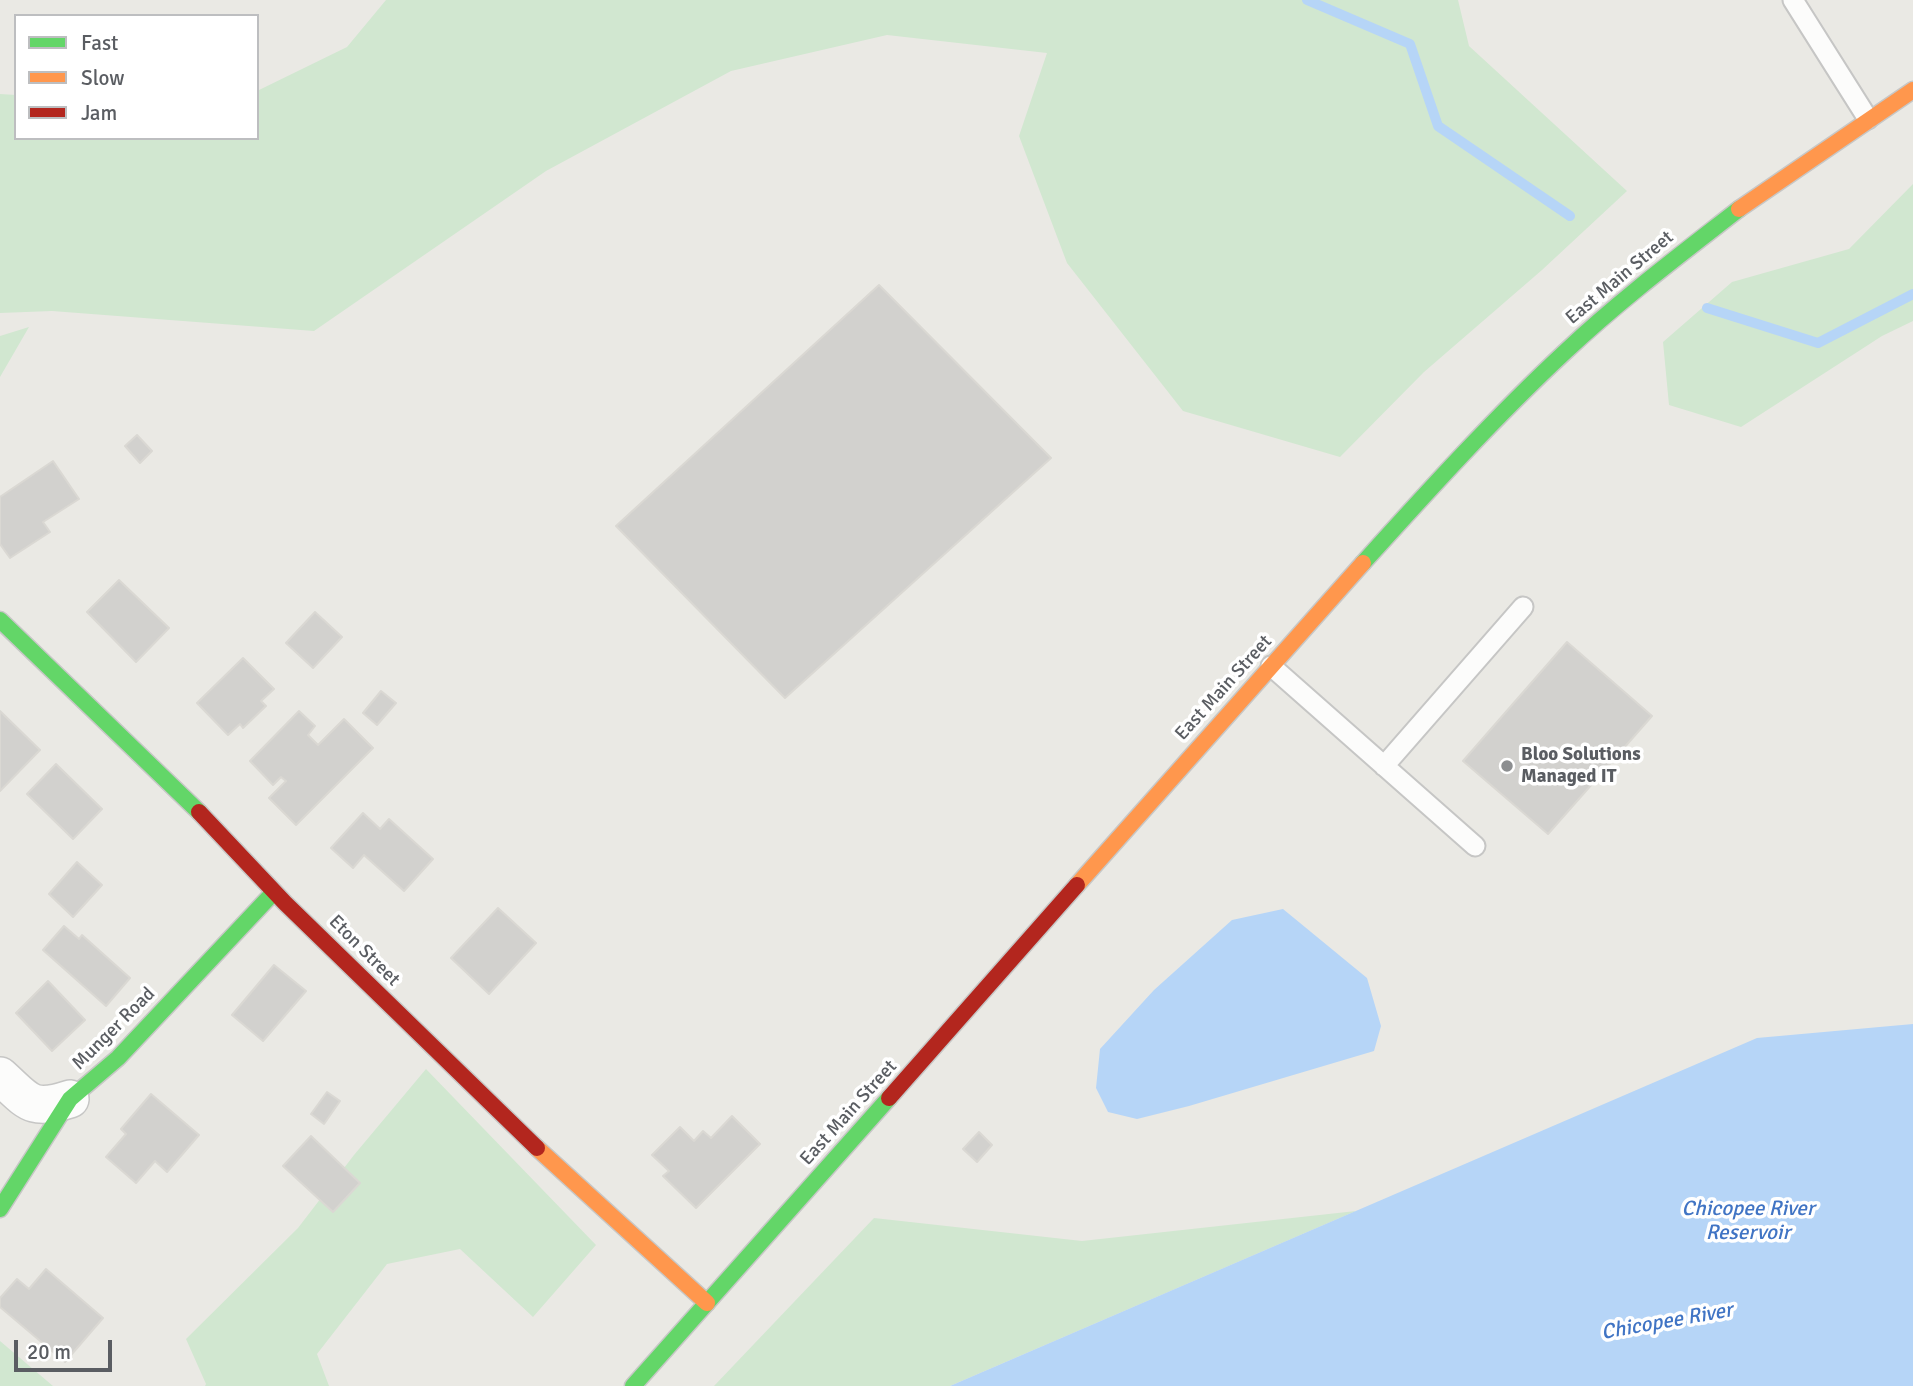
<!DOCTYPE html>
<style>
body{margin:0}
#map{position:relative;width:1913px;height:1386px;overflow:hidden;background:#eae9e4;font-family:Signika,sans-serif}
canvas{display:block}
.legend{position:absolute;left:14px;top:14px;width:245px;height:126px;box-sizing:border-box;background:#fff;border:2px solid #bdbec0;margin:0;padding:9px 12px;list-style:none;font-size:21px;color:#5a5d62}
.legend li{display:flex;align-items:center;gap:14px;height:35px}
.legend b{width:35px;border:2px solid #bdbec0}
.scale{position:absolute;left:14px;top:1340px;width:98px;height:32px;box-sizing:border-box;border:4px solid #5a5d62;border-top:0;padding-left:9px;font-size:21px;line-height:24px;white-space:nowrap;color:#5a5d62;-webkit-text-stroke:5px #fff;paint-order:stroke}
</style>
<div id="map">
<canvas width="1913" height="1386"></canvas>
<ul class="legend">
<li><b style="height:9px;background:#63d668"></b>Fast</li>
<li><b style="height:9px;background:#ff974d"></b>Slow</li>
<li><b style="height:9px;background:#b3261e"></b>Jam</li>
</ul>
<div class="scale">20 m</div>
</div>
<script>
const g = document.querySelector('canvas').getContext('2d');
g.lineJoin = 'round';
function paint(path, color) {
  g.fillStyle = color;
  g.fill(path, 'evenodd');
}
function stroke(path, color, width, dash) {
  g.strokeStyle = color;
  g.lineWidth = width;
  g.lineCap = dash ? 'butt' : 'round';
  g.setLineDash(dash || []);
  g.stroke(path);
}
function label(font, color, halo, rows, align = 'center') {
  g.font = font + ' Signika,sans-serif';
  g.lineWidth = 7;
  g.setLineDash([]);
  g.textBaseline = 'middle';
  g.strokeStyle = halo;
  g.fillStyle = color;
  for (const [text, x, y, turn = 0] of rows) {
    g.save();
    g.translate(x, y);
    g.rotate((+turn || 0) * Math.PI / 180);
    g.textAlign = isNaN(turn) ? turn : align;
    if (halo) g.strokeText(text, 0, 0);
    g.fillText(text, 0, 0);
    g.restore();
  }
}
paint(new Path2D(`
 M 386,0 L 1458,0 L 1469,46 L 1627,191 L 1542,270 L 1424,372 L 1340,457 L 1183,411 L 1067,263 L 1019,136 L 1047,53 L 887,35 L 731,71 L 546,171 L 314,331 L 52,311 L 0,313 L 0,94 L 16,95 L 16,138 L 257,138 L 257,91 L 347,47 Z
 M 1913,184 L 1913,321 L 1882,336 L 1741,427 L 1669,405 L 1663,342 L 1732,282 L 1849,249 Z
 M 29,327 L 0,377 L 0,336 Z
 M 426,1069 L 596,1245 L 533,1317 L 460,1249 L 387,1264 L 317,1354 L 329,1386 L 205,1386 L 206,1384 L 186,1339 L 298,1228 L 354,1155 Z
 M 1356,1211 L 950,1386 L 714,1386 L 874,1218 L 1082,1241 Z
 M 0,1341 L 53,1386 L 0,1386 Z`), '#d1e7d0');
paint(new Path2D(`
 M 1283,909 L 1367,978 L 1381,1026 L 1374,1051 L 1189,1106 L 1137,1119 L 1108,1112 L 1096,1088 L 1100,1049 L 1154,990 L 1232,920 Z
 M 1913,1024 L 1913,1386 L 950,1386 L 1757,1038 Z`), '#b6d5f7');
stroke(new Path2D(`
 M 1307,0 L 1410,44 L 1438,126 L 1570,216
 M 1707,308 L 1818,343 L 1913,294`), '#b6d5f7', 10);
const building = new Path2D(`
 M 879,285 L 1051,458 L 785,698 L 616,526 Z
 M 137,435 L 152,451 L 140,463 L 125,446 Z
 M 53,461 L 79,499 L 43,522 L 50,532 L 10,558 L 0,544 L 0,497 Z
 M 119,580 L 169,628 L 136,662 L 87,612 Z
 M 315,612 L 342,637 L 313,668 L 286,643 Z
 M 1567,642 L 1652,716 L 1548,834 L 1463,761 Z
 M 243,658 L 274,689 L 261,701 L 266,706 L 243,728 L 240,724 L 228,735 L 197,703 Z
 M 381,691 L 396,703 L 377,725 L 363,713 Z
 M 0,711 L 40,750 L 0,791 Z
 M 299,711 L 315,726 L 308,735 L 318,745 L 344,719 L 373,748 L 296,825 L 269,798 L 286,781 L 281,777 L 273,785 L 250,761 Z
 M 56,764 L 102,809 L 73,839 L 27,794 Z
 M 363,813 L 380,829 L 389,819 L 433,859 L 404,891 L 364,855 L 353,868 L 331,848 Z
 M 77,862 L 102,885 L 73,917 L 49,894 Z
 M 498,908 L 536,943 L 489,994 L 451,958 Z
 M 64,926 L 79,939 L 82,935 L 130,978 L 106,1006 L 43,950 Z
 M 274,965 L 306,991 L 263,1041 L 232,1015 Z
 M 48,981 L 85,1020 L 52,1051 L 16,1013 Z
 M 327,1092 L 340,1101 L 324,1124 L 311,1114 Z
 M 151,1094 L 199,1135 L 167,1172 L 155,1161 L 136,1183 L 106,1157 L 126,1134 L 121,1129 Z
 M 732,1116 L 760,1144 L 696,1208 L 663,1176 L 669,1171 L 652,1155 L 680,1127 L 694,1141 L 703,1131 L 711,1138 Z
 M 979,1132 L 992,1145 L 977,1162 L 963,1149 Z
 M 311,1136 L 360,1183 L 333,1212 L 283,1166 Z
 M 46,1269 L 103,1318 L 65,1362 L 0,1307 L 0,1298 L 17,1279 L 29,1289 Z`);
paint(building, '#d2d1ce');
stroke(building, '#dad8d3', 2);
const lane = new Path2D(`
 M 1793,0 L 1868,119
 M 1271,666 L 1475,846
 M 1384,766 L 1523,607`);
const street = new Path2D(`
 M 0,1076 C 28,1101 30,1112 70,1099`);
const fast = new Path2D(`
 M 1363,563 C 1428,491 1495,417 1566,351 C 1620,300 1680,255 1739,209
 M 0,620 L 199,812
 M 0,1209 L 70,1099 L 118,1058 L 274,892
 M 633,1386 L 889,1098`);
const slow = new Path2D(`
 M 1739,209 L 1913,90
 M 1077,885 L 1363,563
 M 537,1148 L 707,1303`);
const jam = new Path2D(`
 M 199,812 L 285,903 L 537,1148
 M 889,1098 L 1077,885`);
stroke(lane, '#c6c6c5', 23);
stroke(street, '#c6c6c5', 40);
stroke(fast, '#c7c7c6', 19);
stroke(slow, '#c7c7c6', 19);
stroke(jam, '#c7c7c6', 19);
stroke(lane, '#fcfcfb', 19);
stroke(street, '#fcfcfb', 37);
stroke(fast, '#63d668', 16);
stroke(slow, '#ff974d', 16);
stroke(jam, '#b3261e', 16);
for (const [x, y, r, color] of [
 [1507,766,7,"#8c8e90"]
]) {
  const dot = new Path2D();
  dot.arc(x, y, r, 0, 2 * Math.PI);
  g.fillStyle = color;
  g.fill(dot);
  stroke(dot, '#fff', 2.5);
}
label('19px', '#5a5d62', '#fff', [
 ["East Main Street",1620,278,-40],
 ["East Main Street",1224,688,-48],
 ["Eton Street",364,951,45],
 ["Munger Road",114,1029,-45],
 ["East Main Street",849,1113,-48]
]);
label('bold 19px', '#5a5d62', '#fff', [
 ["Bloo Solutions",1521,755],
 ["Managed IT",1521,777]
], 'left');
label('italic 21px', '#4074c4', '#fff', [
 ["Chicopee River",1748,1209],
 ["Reservoir",1748,1233],
 ["Chicopee River",1667,1322,-10]
]);
</script>
